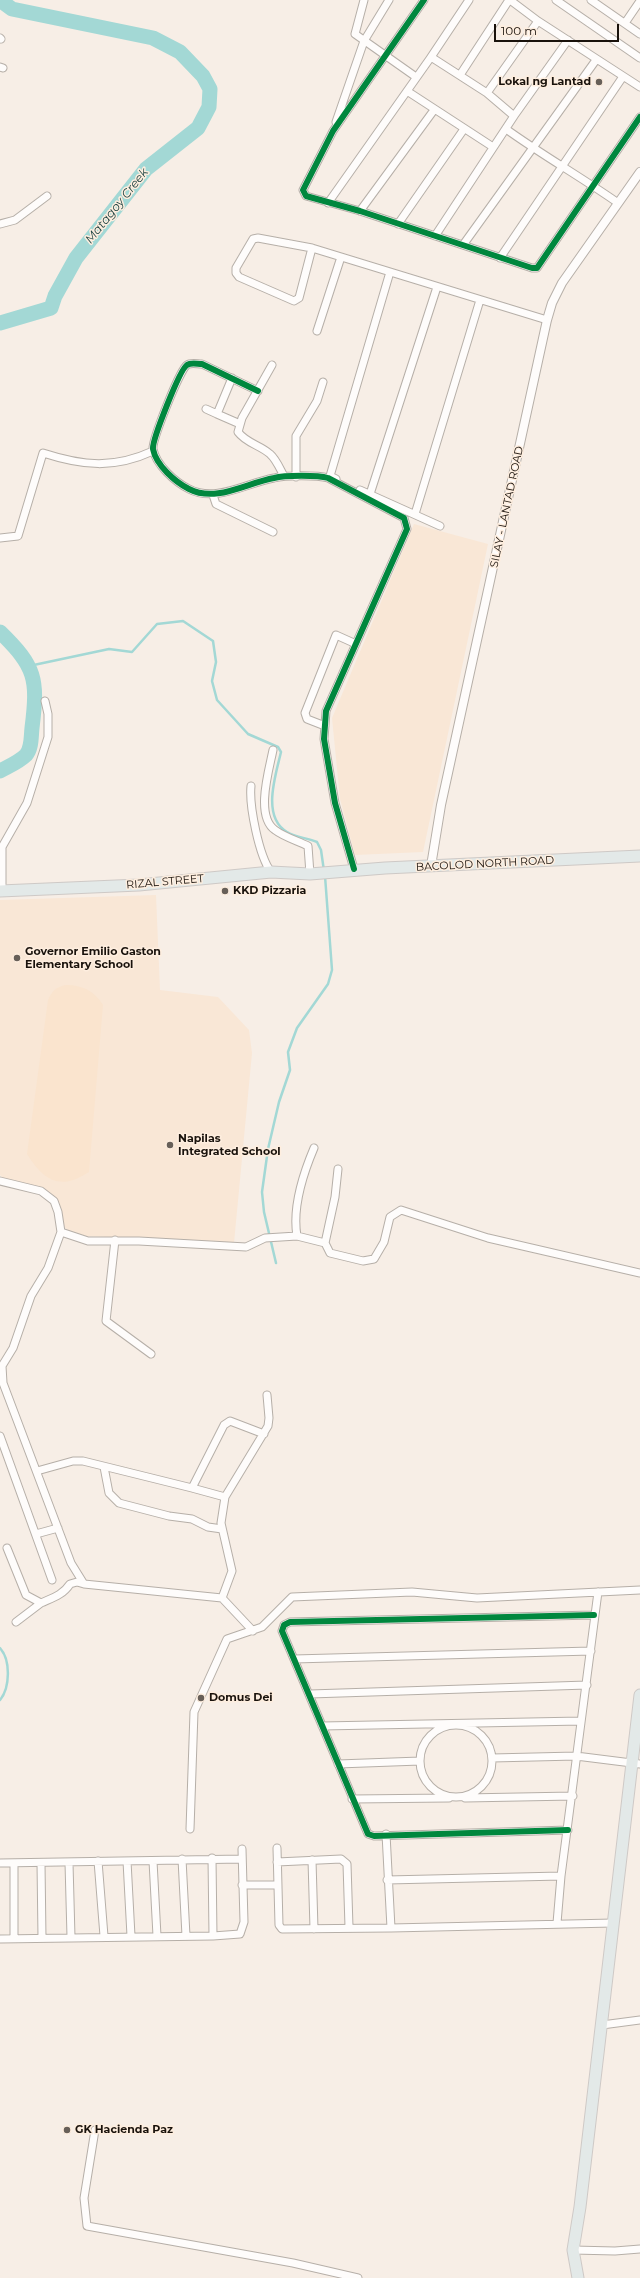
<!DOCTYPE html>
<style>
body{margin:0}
#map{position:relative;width:640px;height:2278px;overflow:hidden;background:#f7eee6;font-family:Montserrat,sans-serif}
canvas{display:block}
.scale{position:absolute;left:494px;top:24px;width:125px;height:18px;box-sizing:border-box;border:2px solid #19120c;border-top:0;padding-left:5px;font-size:12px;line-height:14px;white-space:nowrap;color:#19120c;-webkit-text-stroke:3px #feeedf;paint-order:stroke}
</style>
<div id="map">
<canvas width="640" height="2278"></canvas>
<div class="scale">100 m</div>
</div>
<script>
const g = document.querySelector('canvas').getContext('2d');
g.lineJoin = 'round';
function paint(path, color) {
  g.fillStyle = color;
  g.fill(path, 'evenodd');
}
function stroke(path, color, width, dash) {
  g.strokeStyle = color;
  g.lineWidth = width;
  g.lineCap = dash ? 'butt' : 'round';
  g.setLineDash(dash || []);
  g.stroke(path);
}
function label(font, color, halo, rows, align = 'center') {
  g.font = font + ' Montserrat,sans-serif';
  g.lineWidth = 3;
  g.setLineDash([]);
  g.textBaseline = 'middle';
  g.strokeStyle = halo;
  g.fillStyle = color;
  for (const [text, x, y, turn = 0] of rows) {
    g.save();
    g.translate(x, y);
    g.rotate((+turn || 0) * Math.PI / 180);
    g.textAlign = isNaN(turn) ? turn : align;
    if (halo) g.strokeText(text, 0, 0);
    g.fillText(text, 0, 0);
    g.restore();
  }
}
paint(new Path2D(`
 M 414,524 L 488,544 L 423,852 L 355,855 L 340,799 L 332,718 Z
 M 156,895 L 160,990 L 218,997 L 249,1030 L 252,1053 L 234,1243 L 86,1236 L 69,1231 L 63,1226 L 59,1202 L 46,1190 L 6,1181 L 0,1175 L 0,900 Z`), '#f9e7d6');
paint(new Path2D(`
 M 66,985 C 83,985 94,991 103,1005 L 89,1172 C 60,1191 44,1181 27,1154 L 48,1000 C 52,991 56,987 66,985 Z`), '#fae4ce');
stroke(new Path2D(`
 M 29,666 L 109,649 L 132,652 L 157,624 L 183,621 L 213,641 L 216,662 L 212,681 L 217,700 L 248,734 L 278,747 L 281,752 C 276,774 261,817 287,832 C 295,837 307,838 317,842 L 321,850 L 324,871
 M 276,1263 L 264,1212 L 262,1192 L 268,1149 L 279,1102 L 290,1070 L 288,1052 L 297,1028 L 328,984 L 332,970 L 325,876
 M 0,1648 C 11,1660 10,1688 0,1700`), '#a3d8d5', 2.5);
stroke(new Path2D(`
 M 0,0 L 12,9 L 153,38 L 180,52 L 203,76 L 210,89 L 209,107 L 198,128 L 146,169 L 76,258 L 55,296 L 51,308 L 0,323
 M 0,632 C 36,667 38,679 32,728 C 31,736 32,748 26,755 C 19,762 9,766 0,771`), '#a3d8d5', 15);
const minor = new Path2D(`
 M 364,0 L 355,34 L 416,77
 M 424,0 L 333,131 L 303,190 L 306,196 L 360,211 L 532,268 L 537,268 L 640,117
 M 510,0 L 538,21 L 640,87
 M 556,0 L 640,58
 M 591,0 L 640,34
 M 625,23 L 640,1
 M 0,38 L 1,39
 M 431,57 L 487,93 L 514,116
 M 0,67 L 3,68
 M 460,75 L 509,0
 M 407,91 L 493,147
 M 487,93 L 538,21
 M 336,122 L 364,41 L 389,0
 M 506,129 C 542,155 581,177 618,203
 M 328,203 L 431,57 L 469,0
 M 360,211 L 434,110
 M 0,224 L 15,220 L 47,196
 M 398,224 L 464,129
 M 435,236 L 514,116 L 568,40
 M 463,245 L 596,60
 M 312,248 L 299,298 L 294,301 L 239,277 L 236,273 L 236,268 L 253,239 L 258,238 L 312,248 L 547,320
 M 500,258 L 622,78
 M 317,331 L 341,257
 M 272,365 L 242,418 L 238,432 C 246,443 260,445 270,454 C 276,459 280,469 284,476
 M 232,378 L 217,414 L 240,424
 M 258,391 L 202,364 C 197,364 191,362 187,365 C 180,369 152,440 153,449 C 156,465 175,482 189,489 C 216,503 246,483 274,478 C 285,475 318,475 328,478 L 404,518 L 407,529 L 326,711 L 324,739 L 335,803 L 354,869
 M 206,409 L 217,414
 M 296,477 L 296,436 L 317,401 L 323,382
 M 336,479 L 330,476 L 390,272
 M 360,490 L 440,526
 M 370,494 L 437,287
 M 213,495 L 216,504 L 273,532
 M 415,514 L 480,300
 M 0,538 L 18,536 L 43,453 C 83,466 114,469 153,451
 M 325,726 L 307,719 L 305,713 L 336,635 L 356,644
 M 273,750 C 269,770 255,816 275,830 C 284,837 298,841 308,846 L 310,874
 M 251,786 C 249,806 259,856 271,872
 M 2,891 L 2,847 L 27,803 L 48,737 L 48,714 L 45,701
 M 314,1148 C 303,1174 292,1207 297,1236 L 325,1243 L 330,1253 L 363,1261 L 374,1259 L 384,1242 L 390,1217 L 401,1210 L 488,1238 L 640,1273
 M 0,1181 L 41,1191 L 54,1201 L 58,1212 L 61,1232 L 48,1268 L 31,1296 L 13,1348 L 2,1366 L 3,1383 L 71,1563 L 84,1584 L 222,1598 L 253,1631
 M 61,1232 L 88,1241 L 139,1241 L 246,1247 L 265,1238 L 297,1236
 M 115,1240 L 106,1321 L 151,1354
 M 325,1243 L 335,1197 L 338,1169
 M 0,1436 L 52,1580
 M 104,1467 L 109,1493 L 119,1503 L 169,1516 L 192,1519 L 208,1527 L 222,1529
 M 37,1471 L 73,1461 L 83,1461 L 192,1488
 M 225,1497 L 192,1488 L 224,1425 L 230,1421 L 264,1434
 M 36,1534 L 58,1528
 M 7,1548 L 26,1595 L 41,1603 C 52,1598 63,1595 70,1584 L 77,1582 L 84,1584
 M 222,1598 L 232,1571 L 221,1523 L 225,1497 L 268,1426 L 269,1418 L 267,1395
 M 16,1622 L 41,1603
 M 294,1659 L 591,1651
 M 310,1694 L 587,1685
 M420 1761a36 36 0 1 1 72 0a36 36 0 1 1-72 0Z
 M 322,1726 L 581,1721
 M 492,1758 L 576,1756 L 640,1764
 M 338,1764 L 420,1761
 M 465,1798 L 573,1796
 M 352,1799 L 449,1798
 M 190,1829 L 194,1712 L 227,1639 L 262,1627 L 292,1597 L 412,1592 L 477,1598 L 640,1590
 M 568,1830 L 374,1836 L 368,1834 L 282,1631 L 284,1625 L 290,1622 L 594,1615
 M 386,1834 L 391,1928
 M 277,1848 L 279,1925 L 282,1929 L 391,1928 L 613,1923
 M 212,1858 L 213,1936
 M 182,1859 L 186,1936
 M 312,1860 L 314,1929
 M 98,1861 L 104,1936
 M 127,1861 L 131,1936
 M 153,1861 L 157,1936
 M 277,1862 L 341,1859 L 347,1864 L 349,1927
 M 0,1863 L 242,1859
 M 14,1863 L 14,1939
 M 41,1863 L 42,1938
 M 69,1863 L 71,1937
 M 387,1880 L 561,1876
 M 242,1885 L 277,1885
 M 557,1923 L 561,1876 L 598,1592
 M 0,1939 L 213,1936 L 240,1934 L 244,1922 L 242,1849
 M 602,2025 L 640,2020
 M 95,2130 L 84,2198 L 87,2226 L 293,2263 L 358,2278
 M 573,2250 L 615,2251 L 640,2249`);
const tertiary = new Path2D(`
 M 431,866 L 441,805 L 547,320 L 552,303 L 562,283 L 640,172`);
const primary = new Path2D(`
 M 0,891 L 139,885 L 271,872 L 310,874 L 385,868 L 640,856
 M 578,2278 L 573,2250 L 580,2207 L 640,1695`);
stroke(minor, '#b6afa8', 9);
stroke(tertiary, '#b6afa8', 10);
stroke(primary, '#cec9c6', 13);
stroke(minor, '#fefcfb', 7);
stroke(tertiary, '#fefcfb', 8);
stroke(primary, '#e3e9e8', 11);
stroke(new Path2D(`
 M 424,0 L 333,131 L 303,190 L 306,196 L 360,211 L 532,268 L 537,268 L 640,117
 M 258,391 L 202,364 C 197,364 191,362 187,365 C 180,369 152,440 153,449 C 156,465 175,482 189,489 C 216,503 246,483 274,478 C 285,475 318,475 328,478 L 404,518 L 407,529 L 326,711 L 324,739 L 335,803 L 354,869
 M 568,1830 L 374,1836 L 368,1834 L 282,1631 L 284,1625 L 290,1622 L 594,1615`), '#00873e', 6);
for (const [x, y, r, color] of [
 [599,82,4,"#675f58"],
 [225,891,4,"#675f58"],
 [17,958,4,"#675f58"],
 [170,1145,4,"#675f58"],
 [201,1698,4,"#675f58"],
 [67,2130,4,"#675f58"]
]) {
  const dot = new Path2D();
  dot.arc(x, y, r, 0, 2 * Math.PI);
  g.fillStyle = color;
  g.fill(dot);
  stroke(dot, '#feeedf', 1.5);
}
label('bold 11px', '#19120c', '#feeedf', [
 ["Lokal ng Lantad",591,82,"right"],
 ["KKD Pizzaria",233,891],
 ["Governor Emilio Gaston",25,952],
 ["Elementary School",25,965],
 ["Napilas",178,1139],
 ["Integrated School",178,1152],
 ["Domus Dei",209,1698],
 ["GK Hacienda Paz",75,2130]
], 'left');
label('11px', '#19120c', '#feeedf', [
 ["SILAY - LANTAD ROAD",507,507,-78],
 ["BACOLOD NORTH ROAD",485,864,-3],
 ["RIZAL STREET",165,882,-5]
]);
label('italic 12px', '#183f3e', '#feeedf', [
 ["Matagoy Creek",117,206,-51]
]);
</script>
